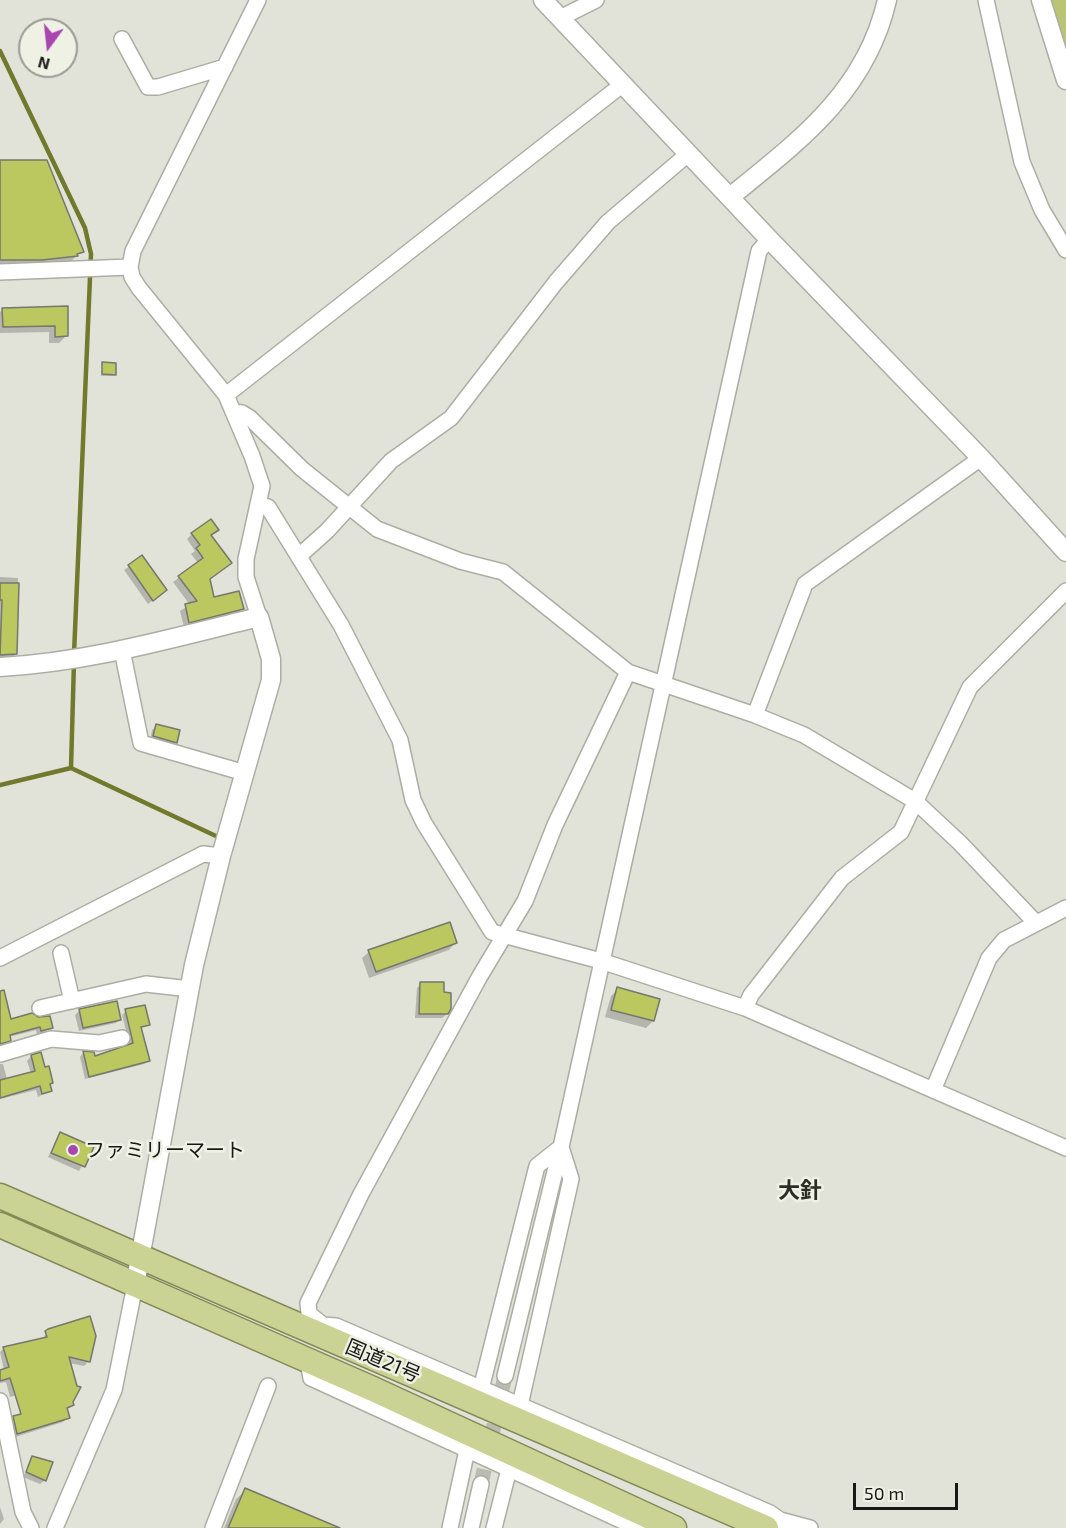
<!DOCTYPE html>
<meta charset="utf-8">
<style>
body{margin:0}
#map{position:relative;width:1066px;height:1528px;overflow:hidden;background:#e1e3d8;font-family:"Exo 2",sans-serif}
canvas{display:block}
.north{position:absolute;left:18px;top:18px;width:60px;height:60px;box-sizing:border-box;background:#eff1e5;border:2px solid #999b92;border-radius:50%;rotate:195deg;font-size:16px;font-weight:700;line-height:24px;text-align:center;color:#181915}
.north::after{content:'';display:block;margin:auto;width:21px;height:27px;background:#a847af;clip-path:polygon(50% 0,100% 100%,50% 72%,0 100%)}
.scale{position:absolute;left:853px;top:1483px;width:105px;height:27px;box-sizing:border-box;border:3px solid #181915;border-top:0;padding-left:8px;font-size:18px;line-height:21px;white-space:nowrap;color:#181915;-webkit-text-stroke:4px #eff1e5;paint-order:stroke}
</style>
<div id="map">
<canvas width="1066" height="1528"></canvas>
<div class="north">N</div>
<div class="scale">50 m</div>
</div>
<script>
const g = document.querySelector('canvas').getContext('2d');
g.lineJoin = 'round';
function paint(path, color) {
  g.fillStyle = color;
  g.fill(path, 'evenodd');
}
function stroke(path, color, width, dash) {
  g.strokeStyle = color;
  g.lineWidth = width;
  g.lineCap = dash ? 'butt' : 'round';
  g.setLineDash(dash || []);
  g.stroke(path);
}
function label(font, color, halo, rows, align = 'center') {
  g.font = font + ' "Exo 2","Noto Sans JP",sans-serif';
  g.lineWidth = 5;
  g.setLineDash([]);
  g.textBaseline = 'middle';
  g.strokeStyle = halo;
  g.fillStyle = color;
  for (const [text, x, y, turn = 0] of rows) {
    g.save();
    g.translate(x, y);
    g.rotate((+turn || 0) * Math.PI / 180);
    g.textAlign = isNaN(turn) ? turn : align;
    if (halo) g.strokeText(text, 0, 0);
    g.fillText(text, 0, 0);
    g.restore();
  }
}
paint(new Path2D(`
 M 1037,0 L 1066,0 L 1066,83 Z`), '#bac474');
paint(new Path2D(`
 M 0,162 L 82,251 L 68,264 L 0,268 Z
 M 67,308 L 66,336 L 59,343 L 49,343 L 49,332 L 0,333 L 0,312 L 3,309 Z
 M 103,364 L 114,374 L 113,376 L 101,376 Z
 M 192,534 L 210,536 L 230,563 L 209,580 L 213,599 L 242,609 L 236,614 L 184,627 L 180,611 L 190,605 L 173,582 L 198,563 L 191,554 L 195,551 L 187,539 Z
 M 142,557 L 161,594 L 148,604 L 124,570 Z
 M 0,577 L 18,578 L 16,654 L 12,658 L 0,658 Z
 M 157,726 L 175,742 L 171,747 L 150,741 L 152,730 Z
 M 455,943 L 449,950 L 369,978 L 362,958 L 369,952 Z
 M 421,984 L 447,1014 L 442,1018 L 415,1018 L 417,988 Z
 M 618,989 L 653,1021 L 646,1028 L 605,1017 L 611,996 Z
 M 0,1001 L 10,1021 L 52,1028 L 37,1035 L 36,1030 L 9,1037 L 5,1044 L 0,1046 Z
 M 116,1002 L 120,1019 L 116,1023 L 79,1031 L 75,1015 L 79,1011 Z
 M 126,1011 L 148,1024 L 140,1029 L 148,1061 L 144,1064 L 85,1079 L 80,1057 L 83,1053 L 93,1054 L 94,1058 L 130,1046 L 122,1015 Z
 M 31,1056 L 44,1069 L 52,1082 L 49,1085 L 50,1090 L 38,1097 L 36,1090 L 0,1099 L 0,1064 L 3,1064 L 7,1079 L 31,1073 L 27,1061 Z
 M 60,1134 L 92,1147 L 79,1171 L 48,1157 Z
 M 48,1330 L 89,1361 L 84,1366 L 69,1363 L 72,1405 L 66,1410 L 68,1417 L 63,1422 L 12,1438 L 9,1422 L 14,1417 L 54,1400 L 49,1386 L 10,1397 L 6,1382 L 0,1383 L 0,1372 L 4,1370 L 0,1352 L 4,1348 L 42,1340 Z
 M 33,1458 L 45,1480 L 40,1484 L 23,1477 Z
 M 246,1490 L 336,1528 L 224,1528 L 236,1499 Z
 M 0,1507 L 4,1519 L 0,1524 Z`), '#0003');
stroke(new Path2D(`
 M 0,51 L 85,228 L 91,254 L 74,654
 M 71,768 L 74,662
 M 0,785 L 71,768 L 218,837`), '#71792d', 4.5);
const building = new Path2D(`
 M 0,160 L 47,160 L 84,252 L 77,254 L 78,256 L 42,260 L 0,260 Z
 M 68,306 L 68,336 L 55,337 L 55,326 L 3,327 L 2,308 Z
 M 102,362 L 116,363 L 116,375 L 102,374 Z
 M 211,519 L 219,530 L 211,535 L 232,563 L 210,579 L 214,597 L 239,591 L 244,609 L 189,623 L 185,604 L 197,601 L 178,576 L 203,558 L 196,548 L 200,545 L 191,533 Z
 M 142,555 L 167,590 L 153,601 L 128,565 Z
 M 0,583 L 19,583 L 17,654 L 0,655 L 2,600 L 0,600 Z
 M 156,724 L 180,730 L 177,743 L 153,736 Z
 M 450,922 L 457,943 L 376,972 L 368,950 Z
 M 420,982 L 444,982 L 444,992 L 451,993 L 451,1009 L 448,1014 L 419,1014 Z
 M 617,987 L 660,999 L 654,1021 L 611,1010 Z
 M 4,990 L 11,1019 L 32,1013 L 38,1017 L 50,1016 L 53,1028 L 41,1031 L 40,1027 L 10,1035 L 11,1041 L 0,1044 L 0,991 Z
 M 117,1001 L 121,1020 L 83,1028 L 79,1009 Z
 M 145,1005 L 150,1025 L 141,1027 L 150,1061 L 89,1077 L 83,1051 L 94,1052 L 95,1056 L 133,1043 L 125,1009 Z
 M 41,1052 L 45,1067 L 49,1066 L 53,1083 L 50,1084 L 52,1091 L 42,1094 L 40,1086 L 0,1098 L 0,1080 L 35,1071 L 31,1055 Z
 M 60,1132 L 94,1147 L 85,1167 L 51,1153 Z
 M 90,1316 L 96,1336 L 90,1362 L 69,1357 L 77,1386 L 81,1387 L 73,1402 L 74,1405 L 67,1408 L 70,1418 L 17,1434 L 13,1416 L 21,1414 L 10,1378 L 0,1381 L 0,1370 L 9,1367 L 3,1347 L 47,1337 L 45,1331 L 48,1329 Z
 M 32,1456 L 53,1462 L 46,1481 L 26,1472 Z
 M 245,1488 L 340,1528 L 228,1528 Z`);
paint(building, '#bbc75f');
stroke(building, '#76776d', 1.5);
stroke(new Path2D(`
 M 481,1484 L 505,1376`), '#b9bbb1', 15, [15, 8]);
const minor = new Path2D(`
 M 986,0 L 1022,162 L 1042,210 L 1066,250
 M 560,18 L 596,0
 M 122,39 L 148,87 L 158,87 L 225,67
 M 130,267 L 132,277 L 139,288 L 226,395 L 252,456 L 262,486 L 246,559 L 246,577 L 259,617
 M 0,272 L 130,267 L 133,251 L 258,0
 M 226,395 L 623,84
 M 233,412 L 242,413 L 250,418 L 302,469 L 377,529 L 460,561 L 503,572 L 628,672 L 755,715 L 804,735 L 915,801 L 960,843 L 1036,923
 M 260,505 L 268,507 L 341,625 L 400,740 L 413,800 L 424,823 L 492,932 L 601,961 L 745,1008 L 1066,1148
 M 299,556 L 327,531 L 391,461 L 451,418 L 556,282 L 608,222 L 688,154
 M 122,650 L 141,743 L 245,773
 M 755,715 L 805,584 L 981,458
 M 61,953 L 72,1001
 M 0,958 L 203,854 L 221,856
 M 40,1008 L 146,984 L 190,989
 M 745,1008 L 751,995 L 842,878 L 901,832 L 970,687 L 1066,591
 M 0,1054 L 51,1039 L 99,1043 L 122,1038
 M 933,1090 L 989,958 L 1004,940 L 1066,908
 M 323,1325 L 309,1314 L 308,1303 L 361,1194 L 480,976 L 525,901 L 555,825 L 628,672
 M 316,1333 L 323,1325 L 336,1326 L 770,1513 L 780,1520 L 781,1528
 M 308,1362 L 311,1378 L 638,1528
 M 505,1376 L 561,1147 L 759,251 L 769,239
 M 481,1389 L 537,1166 L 561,1147 L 571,1179 L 520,1405
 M 0,1401 L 23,1512 L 31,1528
 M 780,1520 L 810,1528
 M 55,1528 L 114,1390 L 135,1285
 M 213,1528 L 268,1386
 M 450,1528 L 467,1450
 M 471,1528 L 481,1484
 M 494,1528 L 509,1469`);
const tertiary = new Path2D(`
 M 543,0 L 769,239 L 981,458 L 1066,552
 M 1041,0 L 1066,80
 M 730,197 C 799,141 866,92 887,0
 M 0,667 C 90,662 172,638 259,617 L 271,659 L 271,680 L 221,856 L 194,965 L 135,1285`);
const trunk = new Path2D(`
 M 0,1196 L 766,1528
 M 0,1225 L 373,1389 L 674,1528`);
stroke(minor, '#acaea3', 18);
stroke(tertiary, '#acaea3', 21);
stroke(trunk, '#838a57', 27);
stroke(minor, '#fff', 15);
stroke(tertiary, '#fff', 18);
stroke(trunk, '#cad294', 24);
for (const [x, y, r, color] of [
 [73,1150,6,"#a847af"]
]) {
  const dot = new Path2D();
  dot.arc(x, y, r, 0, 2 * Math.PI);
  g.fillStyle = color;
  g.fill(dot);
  stroke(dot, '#eff1e5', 2);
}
label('20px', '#181915', '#eff1e5', [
 ["ファミリーマート",85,1150]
], 'left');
label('20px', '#181915', '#eff1e5', [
 ["国道21号",383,1361,23]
]);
label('bold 22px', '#2c2d25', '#eff1e5', [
 ["大針",800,1191]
]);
</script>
